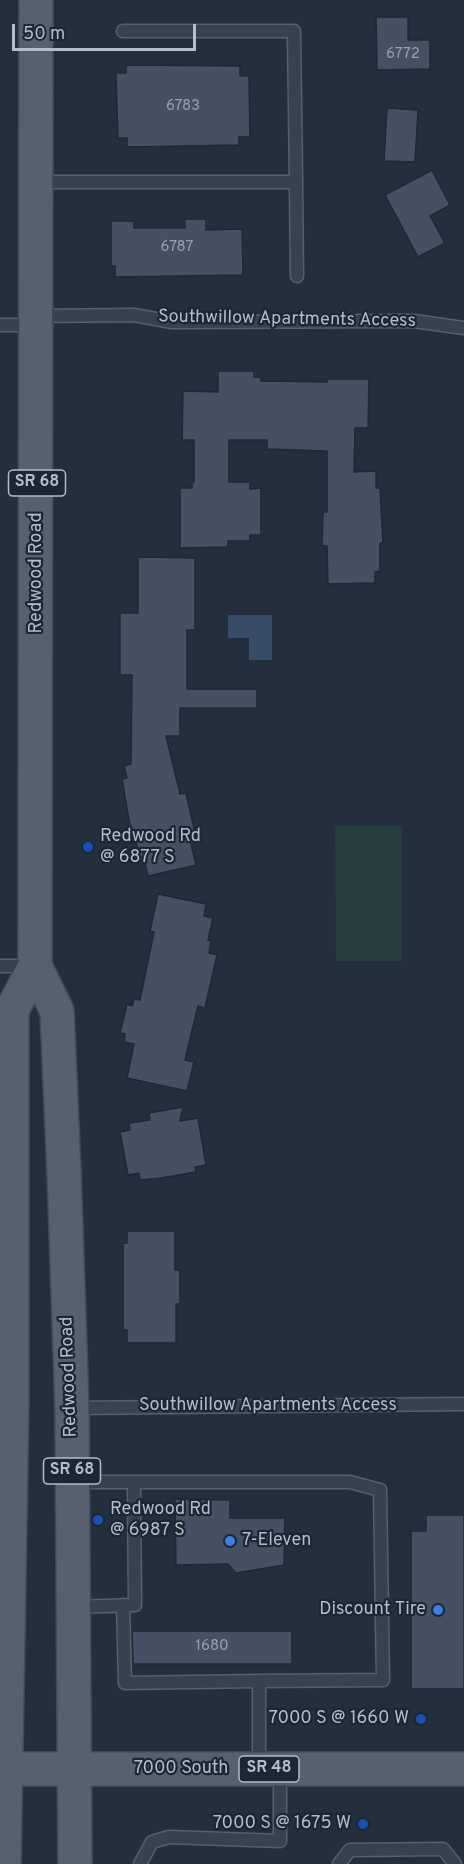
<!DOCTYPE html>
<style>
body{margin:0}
#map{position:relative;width:464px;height:1864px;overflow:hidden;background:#242f3e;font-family:Overpass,sans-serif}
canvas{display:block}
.scale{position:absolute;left:12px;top:24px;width:184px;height:27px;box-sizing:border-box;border:3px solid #b4bcc9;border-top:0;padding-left:8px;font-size:18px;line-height:21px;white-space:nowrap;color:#b4bcc9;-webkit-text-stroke:4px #1d2633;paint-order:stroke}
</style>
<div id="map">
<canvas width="464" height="1864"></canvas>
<div class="scale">50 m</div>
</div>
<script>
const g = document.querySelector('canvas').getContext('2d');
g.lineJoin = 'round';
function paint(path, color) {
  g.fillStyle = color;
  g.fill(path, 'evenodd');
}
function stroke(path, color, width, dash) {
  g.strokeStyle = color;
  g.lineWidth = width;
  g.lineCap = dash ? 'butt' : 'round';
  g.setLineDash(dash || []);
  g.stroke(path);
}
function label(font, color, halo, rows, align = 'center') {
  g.font = font + ' Overpass,sans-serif';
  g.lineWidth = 4.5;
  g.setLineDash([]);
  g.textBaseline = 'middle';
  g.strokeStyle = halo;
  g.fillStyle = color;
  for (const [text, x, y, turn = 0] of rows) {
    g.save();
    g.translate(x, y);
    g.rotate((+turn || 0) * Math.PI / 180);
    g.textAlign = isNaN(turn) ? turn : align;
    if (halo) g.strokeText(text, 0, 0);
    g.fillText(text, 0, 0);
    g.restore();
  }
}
paint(new Path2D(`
 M 335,826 L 402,826 L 402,961 L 336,961 Z`), '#263c3f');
paint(new Path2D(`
 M 228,615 L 272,615 L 272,660 L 249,660 L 249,638 L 228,638 Z`), '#394c67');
const building = new Path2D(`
 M 376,17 L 408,17 L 408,40 L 430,40 L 430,69 L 377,70 Z
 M 126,65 L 240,66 L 240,76 L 249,76 L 250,137 L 239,137 L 239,145 L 127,147 L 127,138 L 118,138 L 116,73 L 126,73 Z
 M 387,108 L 418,110 L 415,162 L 384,161 Z
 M 432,170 L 450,205 L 430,216 L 445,243 L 418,257 L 385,195 Z
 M 185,219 L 206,219 L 206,230 L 242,229 L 243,275 L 115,277 L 115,266 L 111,266 L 111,221 L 134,221 L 134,228 L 185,228 Z
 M 218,371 L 254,371 L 254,377 L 261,377 L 261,381 L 327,382 L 327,379 L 369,379 L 368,428 L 355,428 L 354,472 L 376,471 L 376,488 L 380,488 L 383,543 L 380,543 L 380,571 L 375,572 L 375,583 L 328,584 L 327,546 L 322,546 L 323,512 L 327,512 L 327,451 L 267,449 L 267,440 L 229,440 L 229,482 L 250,482 L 250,489 L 261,488 L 261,535 L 250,535 L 250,541 L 228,541 L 228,547 L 180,548 L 180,488 L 192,488 L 192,482 L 194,482 L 194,440 L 182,440 L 183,391 L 218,392 Z
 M 138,557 L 195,558 L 195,630 L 187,630 L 187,689 L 257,689 L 257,708 L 180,708 L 180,736 L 166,736 L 180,794 L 186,793 L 197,842 L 191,844 L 196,865 L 148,876 L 145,863 L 141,864 L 135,837 L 132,838 L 122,779 L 127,778 L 124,766 L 131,764 L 132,675 L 120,675 L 120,613 L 138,613 Z
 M 158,894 L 206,904 L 204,916 L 213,918 L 208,940 L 211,941 L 209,953 L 217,955 L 205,1008 L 198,1006 L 195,1018 L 185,1060 L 194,1062 L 187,1091 L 127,1078 L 134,1044 L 124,1042 L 125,1034 L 120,1033 L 127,1004 L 132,1006 L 134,999 L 140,1000 L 154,932 L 150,931 Z
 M 183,1107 L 180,1121 L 198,1118 L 206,1165 L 195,1167 L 196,1172 L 161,1178 L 140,1180 L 139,1173 L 128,1175 L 120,1132 L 130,1130 L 129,1123 L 150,1120 L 149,1113 Z
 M 127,1231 L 175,1231 L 175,1270 L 180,1270 L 180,1304 L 176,1304 L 176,1343 L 127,1343 L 127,1330 L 123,1330 L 123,1243 L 127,1243 Z
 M 175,1499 L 230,1500 L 230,1518 L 285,1518 L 284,1565 L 236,1573 L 228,1564 L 176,1565 Z
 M 426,1515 L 464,1515 L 464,1689 L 411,1689 L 411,1531 L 426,1531 Z
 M 132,1631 L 292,1631 L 292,1664 L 133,1664 Z`);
paint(building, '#455162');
stroke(building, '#1f2835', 1.5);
const lane = new Path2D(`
 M 123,31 L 294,31 L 296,182
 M 38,182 L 296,182 L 297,276
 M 38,316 L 134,315 L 172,322 L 414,321 L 464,328
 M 0,325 L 35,325
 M 0,966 L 32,966
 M 72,1408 L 464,1404
 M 75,1482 L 350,1482 L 380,1490 L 383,1680 L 259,1681 L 259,1768
 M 123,1605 L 125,1683 L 259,1681
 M 73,1607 L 135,1605 L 134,1482
 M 140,1864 L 152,1842 L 169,1837 L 280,1841 L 280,1771
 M 339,1864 L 350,1850 L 443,1849 L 455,1864`);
const primary = new Path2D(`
 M 36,0 L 35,966 L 57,1011 L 64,1172 L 72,1408 L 75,1864
 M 6,1769 L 464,1769
 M 4,1864 L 12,1397 L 12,1010 L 35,966`);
stroke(lane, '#565f6c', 15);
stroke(primary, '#414a57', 36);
stroke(lane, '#38414e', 12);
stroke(primary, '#56606e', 33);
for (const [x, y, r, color] of [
 [88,847,6,"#1a4fb4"],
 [98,1520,6,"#1a4fb4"],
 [230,1541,6,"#3f7fe0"],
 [438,1610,6,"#3f7fe0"],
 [421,1719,6,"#1a4fb4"],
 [363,1824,6,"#1a4fb4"]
]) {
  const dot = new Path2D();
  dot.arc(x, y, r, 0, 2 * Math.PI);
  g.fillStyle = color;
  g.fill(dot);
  stroke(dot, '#1d2633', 2);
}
label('15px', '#98a1af', null, [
 ["6772",403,55],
 ["6783",183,107],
 ["6787",177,248],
 ["1680",212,1647]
]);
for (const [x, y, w] of [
 [37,483,57],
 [72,1471,57],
 [269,1769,60]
]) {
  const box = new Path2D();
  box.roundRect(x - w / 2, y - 13, w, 26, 4.5);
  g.fillStyle = '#1d2633';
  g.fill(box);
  stroke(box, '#b4bcc9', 1.5);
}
label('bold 16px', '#b4bcc9', null, [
 ["SR 68",37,483],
 ["SR 68",72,1471],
 ["SR 48",269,1769]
]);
label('18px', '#b4bcc9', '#1d2633', [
 ["Southwillow Apartments Access",287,320,1],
 ["Redwood Road",37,573,-90],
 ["Redwood Road",70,1377,-92],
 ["Southwillow Apartments Access",268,1406],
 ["7000 South",181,1769]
]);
label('18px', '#b4bcc9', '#1d2633', [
 ["Redwood Rd",100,837],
 ["@ 6877 S",100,858],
 ["Redwood Rd",110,1510],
 ["@ 6987 S",110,1531],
 ["7-Eleven",242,1541],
 ["Discount Tire",426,1610,"right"],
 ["7000 S @ 1660 W",409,1719,"right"],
 ["7000 S @ 1675 W",351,1824,"right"]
], 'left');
</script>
